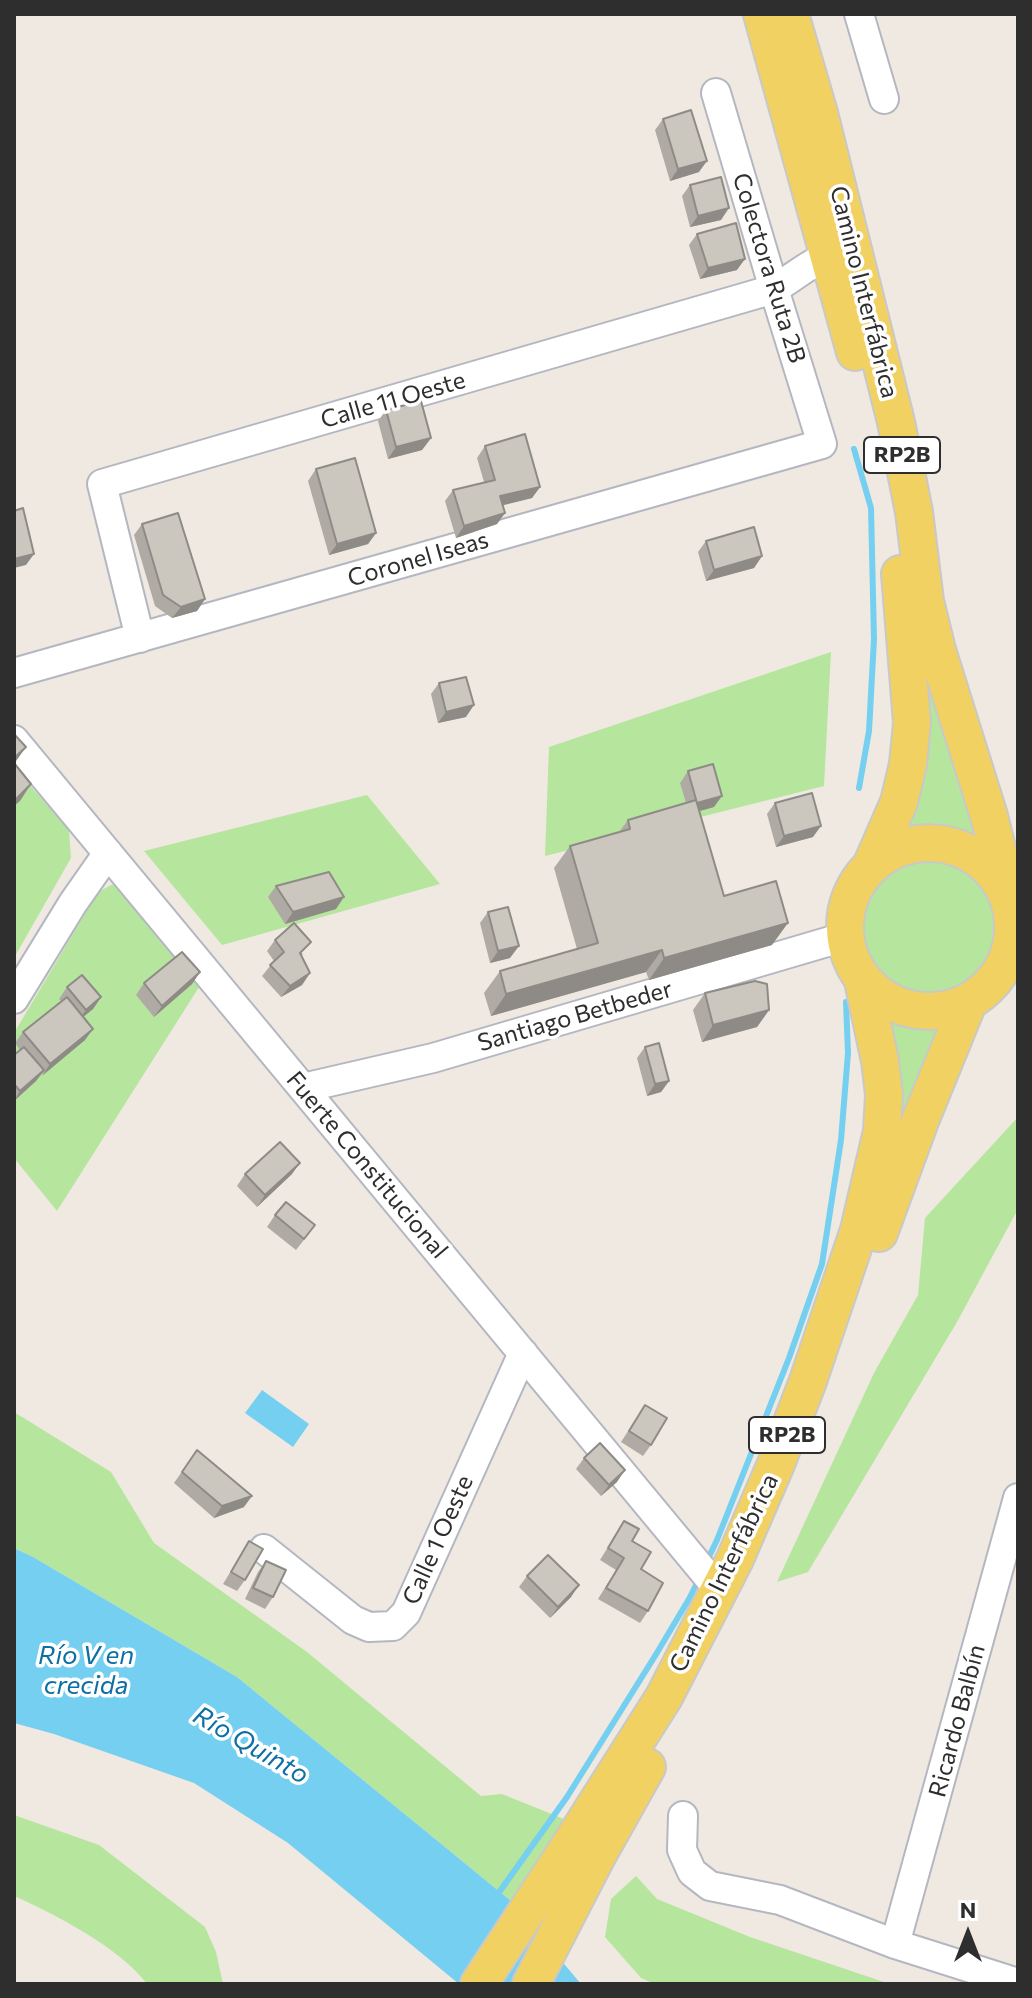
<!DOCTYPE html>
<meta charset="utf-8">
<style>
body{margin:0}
#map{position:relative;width:1032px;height:1998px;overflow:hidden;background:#efe9e1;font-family:Commissioner,sans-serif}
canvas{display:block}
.frame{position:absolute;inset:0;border:16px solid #2e2e2e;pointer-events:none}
.north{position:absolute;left:928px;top:1894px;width:80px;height:80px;-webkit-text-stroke:6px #fff;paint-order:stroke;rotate:0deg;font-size:22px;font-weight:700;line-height:32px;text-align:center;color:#2e2e2e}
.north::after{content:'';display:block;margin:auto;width:28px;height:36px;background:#2e2e2e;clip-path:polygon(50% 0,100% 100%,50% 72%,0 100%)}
</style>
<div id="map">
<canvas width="1032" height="1998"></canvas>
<div class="frame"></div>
<div class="north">N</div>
</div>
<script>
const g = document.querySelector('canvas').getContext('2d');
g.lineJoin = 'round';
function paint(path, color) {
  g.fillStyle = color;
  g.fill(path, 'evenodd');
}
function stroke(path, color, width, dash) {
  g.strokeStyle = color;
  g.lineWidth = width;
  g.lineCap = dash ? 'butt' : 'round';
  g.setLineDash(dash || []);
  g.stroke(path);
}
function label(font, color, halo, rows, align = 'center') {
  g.font = font + ' Commissioner,sans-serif';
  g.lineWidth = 7;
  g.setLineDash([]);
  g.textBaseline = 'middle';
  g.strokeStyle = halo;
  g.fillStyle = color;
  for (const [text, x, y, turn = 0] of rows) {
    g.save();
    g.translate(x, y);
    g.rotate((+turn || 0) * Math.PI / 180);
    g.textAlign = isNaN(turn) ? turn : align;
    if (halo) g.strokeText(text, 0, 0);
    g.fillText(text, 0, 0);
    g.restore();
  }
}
paint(new Path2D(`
 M 860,319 L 977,836 C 943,821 934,820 897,831 L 915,761 L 899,520 Z
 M 831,652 L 824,786 L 545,856 L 549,747 Z
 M 14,767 L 69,830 L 71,858 L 14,958 Z
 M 367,795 L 440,884 L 222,945 L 144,851 Z
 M861 926a69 69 0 1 1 138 0a69 69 0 1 1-138 0Z
 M 117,882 L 201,984 L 57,1211 L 14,1158 L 14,1033 L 98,892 Z
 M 877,1011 L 906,1027 L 943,1028 L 877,1186 Z
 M 1018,1117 L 1018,1209 L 957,1322 L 808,1572 L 777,1582 L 874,1373 L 918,1295 L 925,1218 Z
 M 14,1412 L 111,1472 L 154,1543 L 307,1652 L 481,1796 L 502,1794 L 564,1819 L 511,1901 L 237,1677 L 33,1557 L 14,1548 Z
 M 14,1815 L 99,1845 L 205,1927 L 216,1952 L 223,1984 L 147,1984 C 120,1948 55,1914 14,1896 Z
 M 636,1876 L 657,1899 L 750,1937 L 890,1984 L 655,1984 L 641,1978 L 605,1937 L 611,1899 Z`), '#b6e59e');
paint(new Path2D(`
 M 262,1390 L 309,1424 L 293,1447 L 245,1413 Z
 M 14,1548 L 33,1557 L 237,1677 L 511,1901 L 581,1984 L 459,1984 L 288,1843 L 194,1783 L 54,1734 L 14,1723 Z`), '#75cff0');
stroke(new Path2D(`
 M 854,449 L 871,508 L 874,639 L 869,731 L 859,788
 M 706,1563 L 717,1540 L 789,1358 L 822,1264 L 841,1140 L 848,1053 L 846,1002
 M 495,1898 L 567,1797 L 655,1656 L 689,1599 L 700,1577`), '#75cff0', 6);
const minor = new Path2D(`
 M 859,14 L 884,99
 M 140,638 L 102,484 L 774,289 C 793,278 808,264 828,256
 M 14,673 L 822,444 L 774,289 L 716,93
 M 14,740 L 719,1590
 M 14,999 L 73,903 L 108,853
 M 303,1088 L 433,1058 L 844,937
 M 264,1549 L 353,1620 L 369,1627 L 393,1626 L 406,1613 L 523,1353
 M 683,1816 L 682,1850 L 692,1872 L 710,1886 L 780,1900 L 895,1944 L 1018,1983
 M 895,1944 L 1018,1498`);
const major = new Path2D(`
 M 762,14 L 855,352
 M 790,14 L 819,113 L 896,422 L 914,512 L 925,601 L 937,650 L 989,816 L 1009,897
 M845 927a84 84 0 1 1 168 0a84 84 0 1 1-168 0Z
 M 872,864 L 899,802 L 908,764 L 912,723 L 900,574
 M 879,1233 L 920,1121 L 968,1003
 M 479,1984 L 567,1850 L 664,1697 L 735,1559 L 776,1464 L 808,1381 L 859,1230 L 882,1131 L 884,1095 L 880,1061 L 863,981
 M 531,1984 L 596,1858 L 647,1767`);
stroke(minor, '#b4b7c1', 32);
stroke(major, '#c9c9c9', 40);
stroke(minor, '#fff', 28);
stroke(major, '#f2d163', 36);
paint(new Path2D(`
 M 663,119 L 699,172 L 670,181 L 655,130 Z
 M 690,185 L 721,220 L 690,227 L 682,196 Z
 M 697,234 L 737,270 L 700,279 L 689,245 Z
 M 386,410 L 431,438 L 422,450 L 388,459 L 378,421 Z
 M 485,446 L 540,487 L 532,498 L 502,505 L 505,513 L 497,524 L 456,538 L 445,501 L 453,490 L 484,482 L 477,458 Z
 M 316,469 L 376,533 L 368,544 L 329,555 L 308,481 Z
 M 142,524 L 205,599 L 197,611 L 172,618 L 155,606 L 134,535 Z
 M 706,541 L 762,556 L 754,568 L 706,581 L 698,552 Z
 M 439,683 L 466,717 L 438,723 L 431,694 Z
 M 688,771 L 714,807 L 699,811 L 724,896 L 772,945 L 649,980 L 646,972 L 491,1016 L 484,993 L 500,971 L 577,949 L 554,868 L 570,846 L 619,832 L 628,820 L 686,803 L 680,783 Z
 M 775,803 L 813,837 L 776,847 L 767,814 Z
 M 276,886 L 336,909 L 285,924 L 268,897 Z
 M 488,912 L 510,958 L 490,963 L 480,923 Z
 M 275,940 L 303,954 L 301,956 L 310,973 L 302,985 L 281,997 L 262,976 L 274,961 L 267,951 Z
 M 200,972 L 192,984 L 154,1017 L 136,995 L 144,983 Z
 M 67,987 L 101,997 L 93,1009 L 83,1017 L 85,1040 L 41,1075 L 36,1081 L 14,1101 L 14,1055 L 20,1050 L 15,1043 L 23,1032 L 61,1001 L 59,999 Z
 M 705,993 L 769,1010 L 757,1027 L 702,1042 L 693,1010 Z
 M 645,1047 L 669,1081 L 661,1092 L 647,1096 L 637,1058 Z
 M 245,1174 L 292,1174 L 257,1207 L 237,1186 Z
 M 275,1215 L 307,1236 L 296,1250 L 267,1227 Z
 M 645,1405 L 651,1445 L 643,1456 L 621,1442 Z
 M 197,1450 L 244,1507 L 214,1518 L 174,1483 Z
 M 584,1458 L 617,1482 L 601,1496 L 576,1469 Z
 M 624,1521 L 641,1569 L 648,1611 L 640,1623 L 598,1599 L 616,1570 L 600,1560 Z
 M 249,1541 L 245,1580 L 237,1591 L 223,1584 Z
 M 266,1561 L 273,1597 L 265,1609 L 245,1599 L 258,1572 Z
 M 527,1576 L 571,1597 L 550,1618 L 519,1587 Z`), '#afaba4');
paint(new Path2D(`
 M 707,161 L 699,172 L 670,181 L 678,169 Z
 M 729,208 L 721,220 L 690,227 L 698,216 Z
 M 745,259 L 737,270 L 700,279 L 708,268 Z
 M 431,438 L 422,450 L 388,459 L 396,447 Z
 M 540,487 L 532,498 L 492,508 L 500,496 Z
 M 505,513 L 497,524 L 456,538 L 464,526 Z
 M 376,533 L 368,544 L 329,555 L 337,544 Z
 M 34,554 L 26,565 L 14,568 L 14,559 Z
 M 762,556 L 754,568 L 706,581 L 714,570 Z
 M 205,599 L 197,611 L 172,618 L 181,607 Z
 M 474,705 L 466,717 L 438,723 L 446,712 Z
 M 26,747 L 14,764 L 14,758 Z
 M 31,784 L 20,801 L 14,806 L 14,801 Z
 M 722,796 L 714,807 L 689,814 L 697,803 Z
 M 821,826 L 813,837 L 776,847 L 784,836 Z
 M 344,897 L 336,909 L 285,924 L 293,912 Z
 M 788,923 L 772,945 L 649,980 L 664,958 Z
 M 519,946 L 510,958 L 490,963 L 498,951 Z
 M 662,950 L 646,972 L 491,1016 L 506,994 Z
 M 200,972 L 192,984 L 154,1017 L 162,1006 Z
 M 310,973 L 302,985 L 281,997 L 290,986 Z
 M 101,997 L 93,1009 L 78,1021 L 86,1010 Z
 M 769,1010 L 757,1027 L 702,1042 L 713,1025 Z
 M 93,1029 L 85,1040 L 42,1076 L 50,1064 Z
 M 44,1070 L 36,1081 L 14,1101 L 20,1091 Z
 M 669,1081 L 661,1092 L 647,1096 L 655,1084 Z
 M 300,1163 L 292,1174 L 257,1207 L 265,1195 Z
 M 625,1470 L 617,1482 L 601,1496 L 609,1485 Z
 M 252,1496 L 244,1507 L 214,1518 L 222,1506 Z
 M 579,1585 L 571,1597 L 550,1618 L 558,1607 Z`), '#8e8b86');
const building = new Path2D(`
 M 691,110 L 707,161 L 678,169 L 663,119 Z
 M 721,177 L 729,208 L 698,216 L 690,185 Z
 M 736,223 L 745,259 L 708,268 L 697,234 Z
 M 421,401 L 431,438 L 396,447 L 386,410 Z
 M 525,434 L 540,487 L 500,496 L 505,513 L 464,526 L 453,490 L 495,480 L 485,446 Z
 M 355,458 L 376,533 L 337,544 L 316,469 Z
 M 23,508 L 34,554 L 14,559 L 14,511 Z
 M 178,513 L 205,599 L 181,607 L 163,595 L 142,524 Z
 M 754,527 L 762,556 L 714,570 L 706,541 Z
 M 466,677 L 474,705 L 446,712 L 439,683 Z
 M 14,734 L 26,747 L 14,758 Z
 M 14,763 L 31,784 L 14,801 Z
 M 713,764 L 722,796 L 697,803 L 688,771 Z
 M 812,793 L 821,826 L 784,836 L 775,803 Z
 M 696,800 L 724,896 L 776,881 L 788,923 L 664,958 L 662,950 L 506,994 L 500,971 L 598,943 L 570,846 L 630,829 L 628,820 Z
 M 329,872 L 344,897 L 293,912 L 276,886 Z
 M 508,907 L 519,946 L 498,951 L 488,912 Z
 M 294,923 L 311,942 L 300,953 L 310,973 L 290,986 L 270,965 L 284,952 L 275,940 Z
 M 182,952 L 200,972 L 162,1006 L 144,983 Z
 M 82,975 L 101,997 L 86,1010 L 67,987 Z
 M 755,981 L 767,984 L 769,1010 L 713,1025 L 705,993 Z
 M 67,997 L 93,1029 L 50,1064 L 23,1032 Z
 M 659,1043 L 669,1081 L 655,1084 L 645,1047 Z
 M 24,1047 L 44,1070 L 20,1091 L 14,1084 L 14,1055 Z
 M 280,1142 L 300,1163 L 265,1195 L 245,1174 Z
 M 286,1202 L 315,1225 L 304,1239 L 275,1215 Z
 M 645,1405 L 667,1418 L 651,1445 L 629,1431 Z
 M 600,1443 L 625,1470 L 609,1485 L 584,1458 Z
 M 197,1450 L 252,1496 L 222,1506 L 182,1472 Z
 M 624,1521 L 639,1529 L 632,1541 L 651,1552 L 641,1569 L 663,1583 L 648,1611 L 606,1588 L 624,1558 L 608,1548 Z
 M 249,1541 L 263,1549 L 245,1580 L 231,1572 Z
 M 548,1555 L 579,1585 L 558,1607 L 527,1576 Z
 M 266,1561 L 286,1570 L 273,1597 L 253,1588 Z`);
paint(building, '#cbc7bf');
stroke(building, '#8e8b86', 2);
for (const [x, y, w] of [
 [902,455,76],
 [787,1435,76]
]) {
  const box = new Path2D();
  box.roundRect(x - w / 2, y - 18, w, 36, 6);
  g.fillStyle = '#fff';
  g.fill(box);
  stroke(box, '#2e2e2e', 2);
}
label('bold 22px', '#2e2e2e', null, [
 ["RP2B",902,455],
 ["RP2B",787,1435]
]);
label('24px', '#2e2e2e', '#fff', [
 ["Colectora Ruta 2B",769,268,73],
 ["Camino Interfábrica",864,292,76],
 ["Calle 11 Oeste",393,400,-16],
 ["Coronel Iseas",418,559,-16],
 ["Santiago Betbeder",575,1016,-16],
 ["Fuerte Constitucional",367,1165,50],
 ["Calle 1 Oeste",438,1540,-66],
 ["Camino Interfábrica",724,1573,-64],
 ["Ricardo Balbín",957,1721,-75]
]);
label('italic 26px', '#0d6fa3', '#fff', [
 ["Río V en",86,1655],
 ["crecida",86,1685],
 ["Río Quinto",251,1745,30]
]);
</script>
